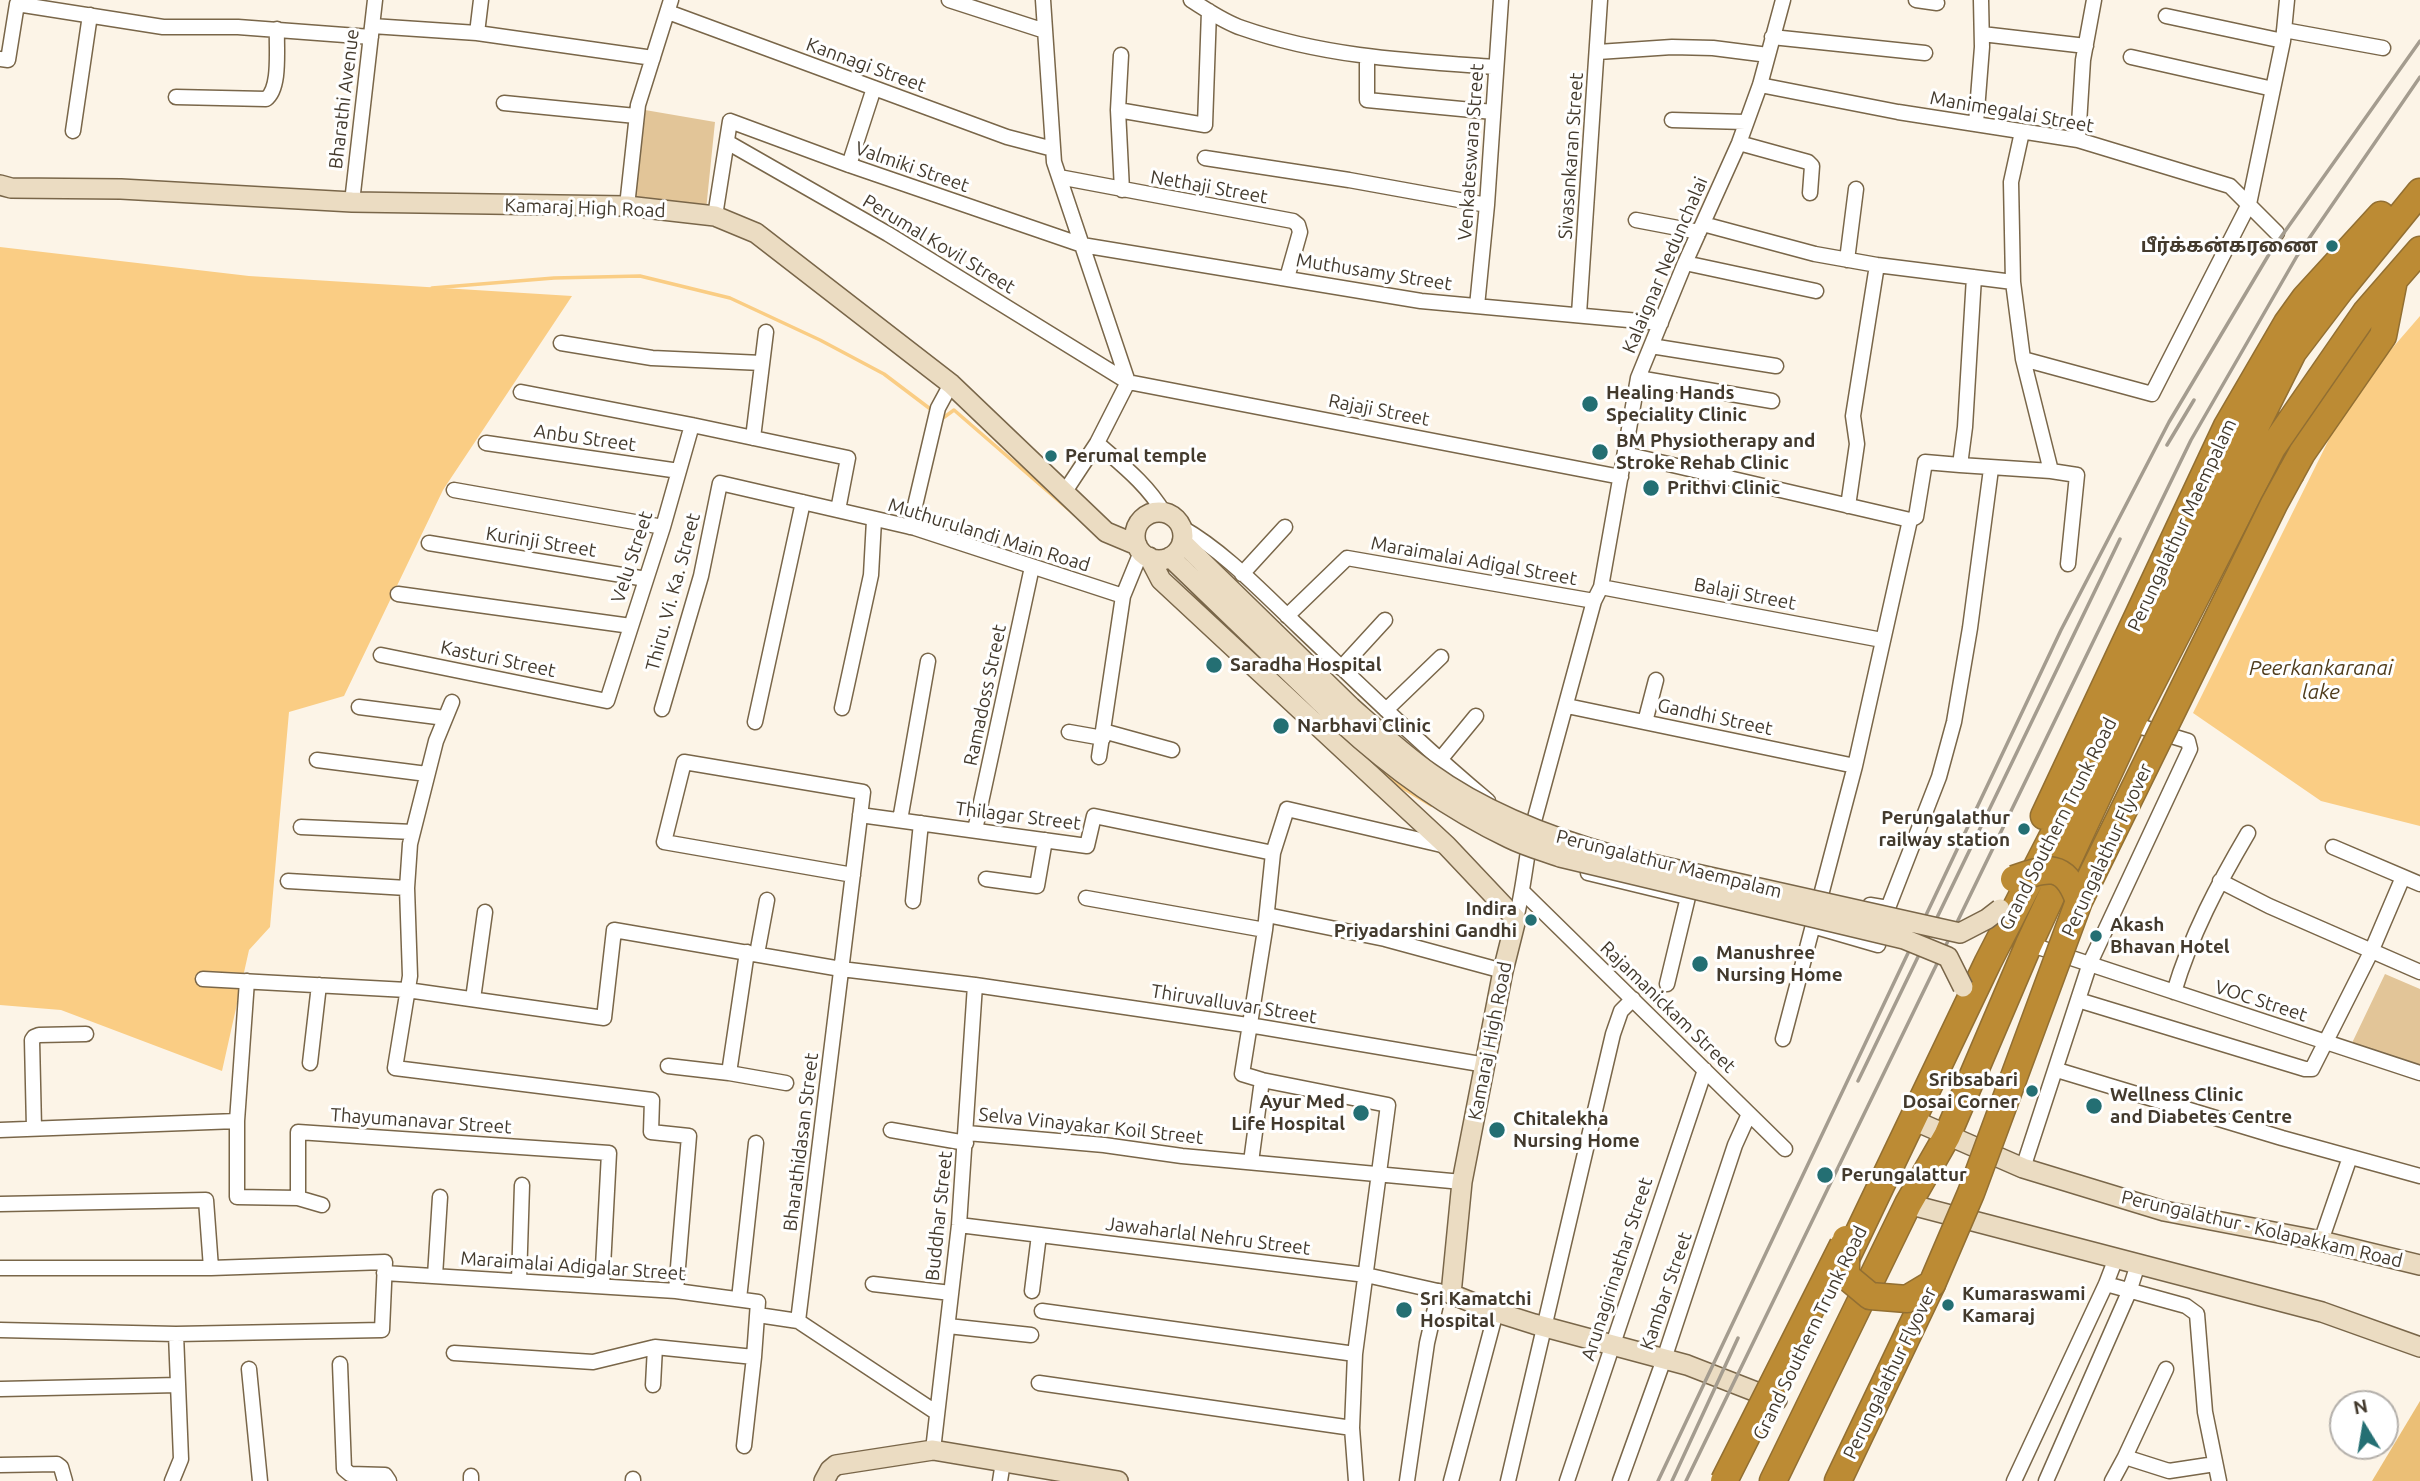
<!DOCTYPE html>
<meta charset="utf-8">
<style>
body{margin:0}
#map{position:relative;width:2420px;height:1481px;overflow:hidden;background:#fcf4e7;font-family:Ubuntu,sans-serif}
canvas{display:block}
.north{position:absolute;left:2329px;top:1390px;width:70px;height:70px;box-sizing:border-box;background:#fff;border:2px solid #b4b0ab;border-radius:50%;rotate:349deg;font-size:19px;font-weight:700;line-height:28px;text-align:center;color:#433a2d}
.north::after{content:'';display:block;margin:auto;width:24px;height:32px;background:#246f73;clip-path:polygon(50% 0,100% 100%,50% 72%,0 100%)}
</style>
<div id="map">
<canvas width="2420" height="1481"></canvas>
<div class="north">N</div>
</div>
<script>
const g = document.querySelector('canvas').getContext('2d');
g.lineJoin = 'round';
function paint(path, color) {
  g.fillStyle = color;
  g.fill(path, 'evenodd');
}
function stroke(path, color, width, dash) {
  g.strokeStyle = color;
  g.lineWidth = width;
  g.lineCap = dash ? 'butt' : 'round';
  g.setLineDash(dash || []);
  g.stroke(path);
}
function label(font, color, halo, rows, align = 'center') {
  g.font = font + ' Ubuntu,"Noto Sans Tamil",sans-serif';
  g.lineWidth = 6;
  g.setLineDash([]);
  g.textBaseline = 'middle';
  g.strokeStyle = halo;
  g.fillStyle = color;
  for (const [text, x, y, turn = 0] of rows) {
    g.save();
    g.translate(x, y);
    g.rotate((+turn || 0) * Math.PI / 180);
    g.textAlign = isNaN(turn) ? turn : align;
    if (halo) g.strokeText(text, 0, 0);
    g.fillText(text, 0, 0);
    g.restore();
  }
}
paint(new Path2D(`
 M 645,110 L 715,122 L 706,210 L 635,204 Z
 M 2385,974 L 2420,989 L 2420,1066 L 2352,1043 Z`), '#e2c598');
paint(new Path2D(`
 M 2420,1401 L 2420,1481 L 2372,1481 Z`), '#ebbf76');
paint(new Path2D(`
 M 0,247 L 249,276 L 572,296 L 443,490 L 344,696 L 289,712 L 270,927 L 249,950 L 222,1071 L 61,1010 L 0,1005 Z
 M 2420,316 L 2420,826 L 2321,801 L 2193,713 L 2350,397 Z`), '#facd84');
stroke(new Path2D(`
 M 432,288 L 554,278 L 640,276 L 730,298 L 820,340 L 884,374 L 933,411
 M 939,416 L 943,418 L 954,410 L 1075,515 L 1076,513
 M 1194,597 L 1242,640
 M 1372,763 L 1403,788 L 1431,805`), '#facd84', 3.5);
const street = new Path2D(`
 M 949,0 L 1045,31
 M 1043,0 L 1054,162 L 1128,382 L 1097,443 L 1064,493
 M 1191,0 C 1207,10 1224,22 1242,28 C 1325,57 1410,61 1496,67
 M 1916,0 L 1937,3
 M 668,12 L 1007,137 L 1053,149
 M 2166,16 L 2283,41
 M 372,26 L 477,33 L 653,58
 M 2284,30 L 2383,48
 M 477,33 L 481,0
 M 1982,34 L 2086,46
 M 1772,37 L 1925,53
 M 1598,52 L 1672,47 L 1713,48 L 1768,55
 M 1367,57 L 1367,100 L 1493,112
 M 2131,57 L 2273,89
 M 0,59 L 8,60 L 17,4 L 163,27 L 238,27 L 371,37
 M 1760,85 L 1898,112 L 2078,140 L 2230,186 L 2277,233
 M 176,97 L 266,99 C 281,88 276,48 277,29
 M 504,103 L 636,116
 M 1118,110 L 1121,55
 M 1672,120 L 1745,122
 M 1976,123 L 1982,47 L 1981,0
 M 73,131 L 90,15
 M 2022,132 L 2011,182 L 2013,282 L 2023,359 L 2051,471
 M 2078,140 L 2083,60 L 2094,0
 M 727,142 L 888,234 L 1128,382 L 1621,477
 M 1739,143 L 1808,162 L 1812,166 L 1810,193
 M 1205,158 L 1349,180 L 1487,205
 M 849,165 L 874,88
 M 1059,177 L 1293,221 L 1298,225 L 1300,232 L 1287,278
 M 1122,190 L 1118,110 L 1205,125 L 1209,11
 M 352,202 L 375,0
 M 627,206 L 638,105 L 671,0
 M 715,216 L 730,121 L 849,165 L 1082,245 L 1421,301 L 1661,323
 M 1636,220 L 1699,232
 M 1703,224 L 1815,254 L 1877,265 L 2013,282
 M 1847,260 L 1856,189
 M 1685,263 L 1816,291
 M 1974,277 L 1965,427 L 1960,465 L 2051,471 L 2077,475 L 2068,564
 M 1477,306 L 1487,205 L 1501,0
 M 1579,314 L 1600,0
 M 561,343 L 652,358 L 762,363
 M 1651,346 L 1776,366
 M 2023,359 L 2152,394 L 2249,204 L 2283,41 L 2287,0
 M 1638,378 L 1772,401
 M 521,392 L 692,425 L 848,458 L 838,510
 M 753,438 L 766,332
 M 486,443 L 679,471
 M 1097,443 C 1122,465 1147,484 1164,513
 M 1625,454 L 1910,520
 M 454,490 L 663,527
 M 1848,506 L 1857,444 L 1853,416 L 1877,265
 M 910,527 L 938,408 L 951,384
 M 1181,527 C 1225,552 1262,592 1299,627 C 1361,686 1422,746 1488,801
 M 429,543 L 646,579
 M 1242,574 L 1285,527
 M 1601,587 L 1882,640
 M 398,594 L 631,626
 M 1287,616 L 1347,558 L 1594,601
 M 381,655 L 607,701 L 663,527 L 692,425
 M 1341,668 L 1385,620
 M 452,702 L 436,741 L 410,844 L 407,888 L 410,976 L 395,1068 L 652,1100 L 651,1132 L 689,1136 L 676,1291
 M 1567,706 L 1855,766
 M 359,707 L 445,718
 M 842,708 L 871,575 L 874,520
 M 662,709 L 701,576 L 720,483 L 915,528 L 1123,596
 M 1386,710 L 1441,657
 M 755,722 L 803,502
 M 1645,722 L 1656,680
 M 1103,731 L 1172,750
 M 1069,732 L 1103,738
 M 1099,757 L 1123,596 L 1141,552
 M 317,760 L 427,774
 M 1439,761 L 1476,716
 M 860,815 L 1087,846 L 1094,816 L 1273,853
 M 900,820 L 928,661
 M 301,827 L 413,832
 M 975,830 L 1032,567
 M 2333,847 L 2420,884
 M 1588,873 L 1687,897
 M 986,879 L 1037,886 L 1045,840
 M 288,881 L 407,888
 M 2220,881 L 2269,906 L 2420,972
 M 1523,892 L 1785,1149
 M 1086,898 L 1265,930
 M 913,901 L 921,823
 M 1870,905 L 1888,908 L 1939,777 L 1954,722 L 1970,628 L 1991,469
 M 1267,915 L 1385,939 L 1503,971
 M 1516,919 C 1524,887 1526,856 1533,825 L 1594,601 L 1601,587 L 1638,378 L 1685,263 L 1739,143 L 1760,85 L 1783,0
 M 1816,927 L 1878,945
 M 2029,944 L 2420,1073
 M 757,954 L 767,900
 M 203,979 L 407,990 L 604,1018 L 614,930 L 841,969 L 975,985 L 1261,1027 L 1486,1065
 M 1667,984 L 1688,897
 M 2174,992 C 2191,935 2218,884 2248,833
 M 473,999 L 485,912
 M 2078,1000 L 2305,1069 L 2312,1069 L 2371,952 L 2403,877
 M 1783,1039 L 1855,766 L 1910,520 L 1916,517 L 1925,462 L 1960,465
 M 310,1063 L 319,985
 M 668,1066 L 729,1073 L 786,1083
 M 2057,1070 L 2282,1138 L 2420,1176
 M 729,1073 L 747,952
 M 237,1121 L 247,981
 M 34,1128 L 32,1040 L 34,1037 L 39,1035 L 86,1034
 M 0,1130 L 237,1121 L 237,1197 L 298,1198 L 322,1205
 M 891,1130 L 966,1143
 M 967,1133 L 1104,1145 L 1182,1156 L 1462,1182
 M 1251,1162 L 1262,1080
 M 2023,1168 L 2090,963 L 2190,749 L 2188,741 L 2132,724
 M 298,1198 L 298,1132 L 609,1153 L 602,1286
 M 0,1204 L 206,1200 L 211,1268
 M 959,1225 L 1366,1275 L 1451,1294
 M 2321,1241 L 2350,1157
 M 0,1268 L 211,1268 L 385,1262 L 382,1330 L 176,1334 L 0,1330
 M 384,1273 L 676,1291 L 758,1302 L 754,1357 L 655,1347 L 593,1362 L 454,1353
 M 435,1276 L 440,1197
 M 519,1281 L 522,1185
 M 873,1284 L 951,1293
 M 2106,1284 L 2186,1306 L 2197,1314 L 2205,1412 L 2219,1481
 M 1032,1291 L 1039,1235
 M 739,1299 L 756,1143
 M 1042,1311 L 1355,1354
 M 758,1315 L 798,1321 L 937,1413
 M 798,1321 L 863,792 L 684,762 L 664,842 L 853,875
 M 948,1326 L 1031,1335
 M 340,1364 L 344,1469 L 350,1474 L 385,1475 L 389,1481
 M 249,1369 L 260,1481
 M 2166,1369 L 2125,1457 L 2169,1471 L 2215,1464
 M 1039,1383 L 1352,1428
 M 653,1385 L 655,1347
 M 1,1389 L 178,1385
 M 744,1446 L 754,1357
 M 933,1450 L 959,1225 L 975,985
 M 0,1465 L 57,1464 L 61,1467 L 65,1481
 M 633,1479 L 633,1481
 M 172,1481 L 181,1459 L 176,1334
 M 471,1481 L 471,1476
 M 1000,1481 L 1003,1462
 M 1356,1481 L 1352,1428 L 1355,1354 L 1388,1105 L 1262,1080 L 1242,1074 L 1265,930 L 1273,853 L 1287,809 L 1446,846
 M 1407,1481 L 1427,1343 L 1439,1291
 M 1451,1481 L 1496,1312
 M 1508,1481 L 1613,1034 L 1621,1011 L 1633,999
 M 1567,1481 L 1705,1070
 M 1620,1481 L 1664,1359 L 1735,1145 L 1749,1114
 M 2014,1481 L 2106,1284 L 2116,1258
 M 2046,1481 L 2129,1292 L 2138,1264
 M 2112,1481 L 2125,1457`);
const secondary = new Path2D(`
 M 0,185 L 11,188 L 121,189 L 352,202 L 627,206 L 715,216 L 756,233 L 951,384 L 1106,532 L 1137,545
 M1135 536a24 24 0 1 1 48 0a24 24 0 1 1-48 0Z
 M 1182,542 L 1351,707
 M 1149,557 L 1161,580 L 1447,846 L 1516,919 L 1503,971 L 1462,1182 L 1451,1294 L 1496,1312 L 1534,1324 L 1687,1365 L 1777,1400
 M 1170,557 L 1340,721
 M 1913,1120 L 2023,1168 L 2164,1211 L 2321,1241 L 2420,1265
 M 1908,1204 L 2322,1312 L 2420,1347
 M 824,1481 L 830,1470 L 836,1465 L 933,1450 L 1118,1481`);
const highway = new Path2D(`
 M 2291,473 L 2302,453 L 2383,336 L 2394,280
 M 2044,816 L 2227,426 L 2287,323 L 2305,298 L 2381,215
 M 1843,1265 L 1988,962 L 2086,771 L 2125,687 L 2293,352 L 2341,289 L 2420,192
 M 1773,1481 L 1908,1204 L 1947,1136 L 2029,944 L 2137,712 L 2272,448 L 2366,312 L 2420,250
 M 1838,1481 L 1932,1284`);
stroke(street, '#796649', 17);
stroke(secondary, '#796649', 22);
stroke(highway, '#926f32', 29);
stroke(street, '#fff', 14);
stroke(secondary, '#ebdcc2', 19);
stroke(highway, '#bc8b34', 26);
stroke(new Path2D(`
 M 2167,445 L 2194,400
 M 1858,1081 L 2120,539
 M 1658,1481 L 2061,630 L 2169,422 L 2271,251 L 2420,41
 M 1672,1481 L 1738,1338
 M 1686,1481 L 2191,440 L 2297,256 L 2420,77`), '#a49c8f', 3.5);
const secondaryBridge = new Path2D(`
 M 1351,707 C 1377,730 1402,753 1430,773 C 1485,813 1551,838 1616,856 L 1960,933 L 1987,919 L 2000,909
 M 1340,721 C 1391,768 1446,808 1509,838 C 1525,846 1543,851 1560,857 L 1904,939 L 1948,957 L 1963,987`);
const highwayBridge = new Path2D(`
 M 2014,879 C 2048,867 2065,862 2079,901
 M 1846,1239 L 1846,1276 L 1870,1296 L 1907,1299 L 1932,1284 L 1971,1193 L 2079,901 L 2274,504 L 2291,473
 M 1724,1481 L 1843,1245`);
stroke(secondaryBridge, '#796649', 22, []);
stroke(highwayBridge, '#926f32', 29, []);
stroke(secondaryBridge, '#ebdcc2', 19);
stroke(highwayBridge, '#bc8b34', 26);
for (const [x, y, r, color] of [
 [2332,246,7,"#246f73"],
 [1590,404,9,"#246f73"],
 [1600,452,9,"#246f73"],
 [1051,456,7,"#246f73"],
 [1651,488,9,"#246f73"],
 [1214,665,9,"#246f73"],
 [1281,726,9,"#246f73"],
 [2024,829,7,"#246f73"],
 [1531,920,7,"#246f73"],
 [2096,936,7,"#246f73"],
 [1700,964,9,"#246f73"],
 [2032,1091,7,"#246f73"],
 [2094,1106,9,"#246f73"],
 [1361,1113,9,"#246f73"],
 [1497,1130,9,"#246f73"],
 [1825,1175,9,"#246f73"],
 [1948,1305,7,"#246f73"],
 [1404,1310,9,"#246f73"]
]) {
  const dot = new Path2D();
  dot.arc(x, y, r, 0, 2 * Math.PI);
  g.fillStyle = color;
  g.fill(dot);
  stroke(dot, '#fff', 2.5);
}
label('19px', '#433a2d', '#fff', [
 ["Kannagi Street",866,65,20],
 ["Bharathi Avenue",344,99,-83],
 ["Manimegalai Street",2012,112,10],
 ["Venkateswara Street",1471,152,-86],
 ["Sivasankaran Street",1571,156,-86],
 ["Valmiki Street",912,167,19],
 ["Nethaji Street",1209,187,10],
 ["Kamaraj High Road",585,208,2],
 ["Perumal Kovil Street",939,244,31],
 ["Kalaignar Nedunchalai",1665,265,-67],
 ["Muthusamy Street",1374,272,9],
 ["Rajaji Street",1379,410,11],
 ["Anbu Street",585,438,8],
 ["Perungalathur Maempalam",2182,525,-65],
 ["Muthurulandi Main Road",989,535,17],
 ["Kurinji Street",541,542,9],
 ["Velu Street",632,557,-72],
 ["Maraimalai Adigal Street",1474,561,10],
 ["Thiru. Vi. Ka. Street",673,592,-75],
 ["Balaji Street",1745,594,11],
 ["Kasturi Street",498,659,12],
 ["Ramadoss Street",985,695,-78],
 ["Gandhi Street",1715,717,12],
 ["Thilagar Street",1018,816,7],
 ["Grand Southern Trunk Road",2058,824,-63],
 ["Perungalathur Flyover",2107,850,-65],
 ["Perungalathur Maempalam",1669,864,14],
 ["VOC Street",2261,1001,18],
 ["Thiruvalluvar Street",1234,1004,9],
 ["Rajamanickam Street",1668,1007,44],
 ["Kamaraj High Road",1490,1041,-79],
 ["Thayumanavar Street",421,1121,4],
 ["Selva Vinayakar Koil Street",1091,1126,6],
 ["Bharathidasan Street",801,1142,-83],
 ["Buddhar Street",939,1216,-84],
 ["Perungalathur - Kolapakkam Road",2262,1229,13],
 ["Jawaharlal Nehru Street",1208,1236,7],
 ["Maraimalai Adigalar Street",573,1266,4],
 ["Arunagirinathar Street",1617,1269,-72],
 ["Kambar Street",1666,1291,-71],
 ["Grand Southern Trunk Road",1810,1333,-64],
 ["Perungalathur Flyover",1890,1373,-64]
]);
label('bold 19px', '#433a2d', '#fff', [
 ["பீர்க்கன்கரணை",2318,246,"right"],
 ["Healing Hands",1606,393],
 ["Speciality Clinic",1606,415],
 ["BM Physiotherapy and",1616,441],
 ["Stroke Rehab Clinic",1616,463],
 ["Perumal temple",1065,456],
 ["Prithvi Clinic",1667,488],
 ["Saradha Hospital",1230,665],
 ["Narbhavi Clinic",1297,726],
 ["Perungalathur",2010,818,"right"],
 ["railway station",2010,840,"right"],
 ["Indira",1517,909,"right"],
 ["Priyadarshini Gandhi",1517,931,"right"],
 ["Akash",2110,925],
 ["Bhavan Hotel",2110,947],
 ["Manushree",1716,953],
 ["Nursing Home",1716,975],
 ["Sribsabari",2018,1080,"right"],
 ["Dosai Corner",2018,1102,"right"],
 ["Wellness Clinic",2110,1095],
 ["and Diabetes Centre",2110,1117],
 ["Ayur Med",1345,1102,"right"],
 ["Life Hospital",1345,1124,"right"],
 ["Chitalekha",1513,1119],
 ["Nursing Home",1513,1141],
 ["Perungalattur",1841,1175],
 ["Kumaraswami",1962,1294],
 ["Kamaraj",1962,1316],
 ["Sri Kamatchi",1420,1299],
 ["Hospital",1420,1321]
], 'left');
label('italic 21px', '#4f3c1c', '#fff', [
 ["Peerkankaranai",2321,668],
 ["lake",2321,692]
]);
</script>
